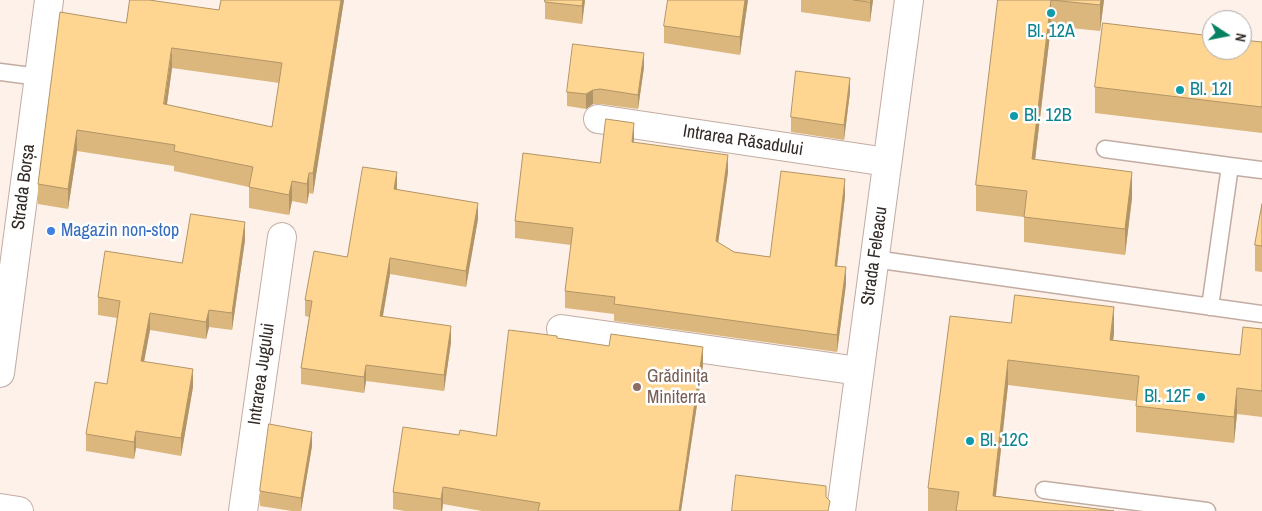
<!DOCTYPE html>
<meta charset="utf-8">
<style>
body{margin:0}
#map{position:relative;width:1262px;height:511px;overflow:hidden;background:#fef1ea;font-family:"Archivo Narrow",sans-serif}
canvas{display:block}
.north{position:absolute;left:1202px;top:10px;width:50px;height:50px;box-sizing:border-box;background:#fff;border:1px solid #adaaa8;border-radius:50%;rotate:101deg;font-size:14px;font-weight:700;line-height:20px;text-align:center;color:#332a26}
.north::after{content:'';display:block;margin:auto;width:18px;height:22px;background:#068161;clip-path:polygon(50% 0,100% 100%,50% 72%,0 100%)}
</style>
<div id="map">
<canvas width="1262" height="511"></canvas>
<div class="north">N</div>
</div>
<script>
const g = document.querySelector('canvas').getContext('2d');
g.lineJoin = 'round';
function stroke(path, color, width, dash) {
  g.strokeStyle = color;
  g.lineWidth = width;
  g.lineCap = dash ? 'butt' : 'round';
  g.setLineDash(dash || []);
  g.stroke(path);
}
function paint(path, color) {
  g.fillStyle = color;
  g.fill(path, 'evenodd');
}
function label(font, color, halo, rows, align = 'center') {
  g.font = font + ' "Archivo Narrow",sans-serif';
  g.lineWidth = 5;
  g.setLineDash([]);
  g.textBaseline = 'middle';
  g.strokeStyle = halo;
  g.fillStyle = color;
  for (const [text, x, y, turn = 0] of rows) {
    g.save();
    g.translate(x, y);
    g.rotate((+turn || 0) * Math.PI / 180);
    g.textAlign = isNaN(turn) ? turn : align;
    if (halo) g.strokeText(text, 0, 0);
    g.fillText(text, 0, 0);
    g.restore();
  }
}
const lane = new Path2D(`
 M 0,72 L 39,77
 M 1105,149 L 1230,166
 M 874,259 L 1262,314
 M 1210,307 L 1230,166 L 1262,170
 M 1044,490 L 1207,511`);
const street = new Path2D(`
 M 598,119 L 887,162
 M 561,329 L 859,371
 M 0,373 L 49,0
 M 0,508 L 19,511
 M 243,511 L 282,237
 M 841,511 L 909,0`);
stroke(lane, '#c2aca2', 19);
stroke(street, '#c2aca2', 30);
stroke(lane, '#fff', 16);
stroke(street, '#fff', 28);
paint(new Path2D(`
 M 221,0 L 344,0 L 313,194 L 309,193 L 307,204 L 292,201 L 289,215 L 249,208 L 249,187 L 174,171 L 174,166 L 77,151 L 68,209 L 38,204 L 38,184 L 126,23 L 219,10 ZM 172,68 L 279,83 L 272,127 L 167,105 Z
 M 545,0 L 585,0 L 582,24 L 545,19 Z
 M 748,0 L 740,55 L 664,43 L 664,26 Z
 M 801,0 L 873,0 L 870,22 L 801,12 Z
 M 998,0 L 1104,0 L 1100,31 L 1051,26 L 1035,160 L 1132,198 L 1125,255 L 1024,242 L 1024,217 L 976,211 L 976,185 Z
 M 1262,42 L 1262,133 L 1095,113 L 1095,87 Z
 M 644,67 L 638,109 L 600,104 L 593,104 L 586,109 L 567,106 L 567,92 Z
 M 850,92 L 844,140 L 791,132 L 791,117 Z
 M 634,140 L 634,143 L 728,172 L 718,243 L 734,252 L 770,257 L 845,196 L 837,266 L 846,284 L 837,352 L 614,321 L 614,314 L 565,308 L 565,291 L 571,245 L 515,238 L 515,221 L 600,163 Z
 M 397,189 L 478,219 L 466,287 L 390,274 L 383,316 L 451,342 L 444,391 L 366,381 L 364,393 L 301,384 L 301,368 L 309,317 L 305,316 L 305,300 L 347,257 Z
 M 1262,204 L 1262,272 L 1255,271 L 1255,245 Z
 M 245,240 L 232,330 L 209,327 L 206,339 L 150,330 L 144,361 L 193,387 L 181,456 L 136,448 L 134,459 L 86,451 L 86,434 L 107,384 L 117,318 L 98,315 L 98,297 L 182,263 Z
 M 1011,323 L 1114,333 L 1113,340 L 1240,355 L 1262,329 L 1262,417 L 1237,414 L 1234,443 L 1136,432 L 1136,401 L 1008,385 L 996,496 L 1114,511 L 928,511 L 928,488 Z
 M 557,338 L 703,365 L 681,511 L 482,511 L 443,504 L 442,511 L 405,511 L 393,509 L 393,492 L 459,435 L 496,436 Z
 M 312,446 L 301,511 L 292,511 L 260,506 L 260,491 Z`), '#dbb77e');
paint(new Path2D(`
 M 341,0 L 344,0 L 313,194 L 313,173 Z
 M 583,0 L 585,0 L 582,24 L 582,6 Z
 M 745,0 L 748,0 L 740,55 L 740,37 Z
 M 871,0 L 873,0 L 870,22 L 870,2 Z
 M 1051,0 L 1051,26 L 1032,185 L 1032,159 Z
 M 1101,0 L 1104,0 L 1100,31 L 1100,5 Z
 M 172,48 L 172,68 L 164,124 L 164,104 Z
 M 644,53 L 644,67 L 638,109 L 638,95 Z
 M 850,78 L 850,92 L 844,140 L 844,125 Z
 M 593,90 L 593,104 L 586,109 L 586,94 Z
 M 634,123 L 634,140 L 632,159 L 632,142 Z
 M 77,130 L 77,151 L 68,209 L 68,189 Z
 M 728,155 L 728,172 L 716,258 L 716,241 Z
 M 397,172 L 397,188 L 394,205 L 394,189 Z
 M 1132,172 L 1132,198 L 1125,255 L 1125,229 Z
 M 309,173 L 309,193 L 307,204 L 307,184 Z
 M 845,179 L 845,196 L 835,283 L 835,266 Z
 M 292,181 L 292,201 L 289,215 L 289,195 Z
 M 478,203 L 478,219 L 466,287 L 466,271 Z
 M 245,222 L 245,240 L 232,330 L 232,313 Z
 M 390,258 L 390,274 L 380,332 L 380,316 Z
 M 846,267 L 846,284 L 837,352 L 837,335 Z
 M 1114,307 L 1114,333 L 1110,366 L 1110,340 Z
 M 209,310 L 209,327 L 206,339 L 206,322 Z
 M 150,313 L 150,330 L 141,378 L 141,361 Z
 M 451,326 L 451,342 L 444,391 L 444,375 Z
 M 703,347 L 703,365 L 681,511 L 679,511 Z
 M 1008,360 L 1008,385 L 994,511 L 993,496 Z
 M 366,365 L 366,381 L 364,393 L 364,377 Z
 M 193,369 L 193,387 L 181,456 L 181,438 Z
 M 1237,388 L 1237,414 L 1234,443 L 1234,417 Z
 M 136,431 L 136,448 L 134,459 L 134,442 Z
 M 312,432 L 312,446 L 301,511 L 301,498 Z
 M 443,487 L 443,504 L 442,511 L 441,511 L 441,499 Z`), '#b29566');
const building = new Path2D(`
 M 130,0 L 149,0 L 219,10 L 221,0 L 341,0 L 313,173 L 309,173 L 307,184 L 292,181 L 289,195 L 249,187 L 253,167 L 174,151 L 175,145 L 77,130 L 68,189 L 38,184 L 60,12 L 126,23 ZM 172,48 L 282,63 L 272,127 L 164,104 Z
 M 545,0 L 583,0 L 582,6 L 545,2 Z
 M 668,0 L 745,0 L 740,37 L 664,26 Z
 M 854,0 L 871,0 L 870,2 Z
 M 998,0 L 1101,0 L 1100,5 L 1051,0 L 1032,159 L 1132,172 L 1125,229 L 1024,217 L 1027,191 L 976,185 Z
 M 1103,23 L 1212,36 L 1212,50 L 1242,50 L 1242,40 L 1262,42 L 1262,107 L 1095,87 Z
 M 573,44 L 644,53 L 638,95 L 600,89 L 593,90 L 586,94 L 567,92 Z
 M 796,71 L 850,78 L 844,125 L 791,117 Z
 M 606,119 L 634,123 L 632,142 L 728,155 L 716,241 L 734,252 L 770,257 L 781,171 L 845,179 L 835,266 L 846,267 L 837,335 L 614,304 L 615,297 L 565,291 L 573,228 L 515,221 L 523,153 L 600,163 Z
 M 363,167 L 397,172 L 394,189 L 478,203 L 466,271 L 390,258 L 380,316 L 451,326 L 444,375 L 366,365 L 364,377 L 301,368 L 312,301 L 305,300 L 314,251 L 347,257 Z
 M 1262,204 L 1262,246 L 1255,245 Z
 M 191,214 L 245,222 L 232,313 L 209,310 L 206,322 L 150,313 L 141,361 L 193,369 L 181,438 L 136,431 L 134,442 L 86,434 L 95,382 L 107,384 L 120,301 L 98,297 L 105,251 L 182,263 Z
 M 1015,295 L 1114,307 L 1110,340 L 1240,355 L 1243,327 L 1262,329 L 1262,391 L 1237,388 L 1234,417 L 1136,406 L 1139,376 L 1008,360 L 993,496 L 1114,511 L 956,511 L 959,492 L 928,488 L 950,316 L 1011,323 Z
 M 509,330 L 557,336 L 557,338 L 609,346 L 611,334 L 703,347 L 679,511 L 538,511 L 540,503 L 443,487 L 441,499 L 393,492 L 403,427 L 459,435 L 460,430 L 496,436 Z
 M 269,424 L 312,432 L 301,498 L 260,491 Z
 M 736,475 L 826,486 L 826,497 L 830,501 L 828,511 L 732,511 Z`);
paint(building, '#ffd592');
stroke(building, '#b29566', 1);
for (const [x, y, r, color] of [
 [1051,13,5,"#0f9aa8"],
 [1180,90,5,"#0f9aa8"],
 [1014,116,5,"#0f9aa8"],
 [51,231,5,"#3f7fe0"],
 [637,387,5,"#8d6e63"],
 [1201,397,5,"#0f9aa8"],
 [970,441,5,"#0f9aa8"]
]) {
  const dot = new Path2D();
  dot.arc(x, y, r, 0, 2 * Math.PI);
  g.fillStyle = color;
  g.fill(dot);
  stroke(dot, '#fff', 2);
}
label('18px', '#0d838f', '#fff', [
 ["Bl. 12A",1051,32,"center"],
 ["Bl. 12I",1190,90],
 ["Bl. 12B",1024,116],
 ["Bl. 12F",1191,397,"right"],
 ["Bl. 12C",980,441]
], 'left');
label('18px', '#332a26', '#fff', [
 ["Intrarea Răsadului",743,141,9],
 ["Strada Borșa",24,187,-83],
 ["Strada Feleacu",875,256,-82],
 ["Intrarea Jugului",262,374,-82]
]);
label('18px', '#366cbe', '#fff', [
 ["Magazin non-stop",61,231]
], 'left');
label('18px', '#785e54', '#fff', [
 ["Grădinița",647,377],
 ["Miniterra",647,398]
], 'left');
</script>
